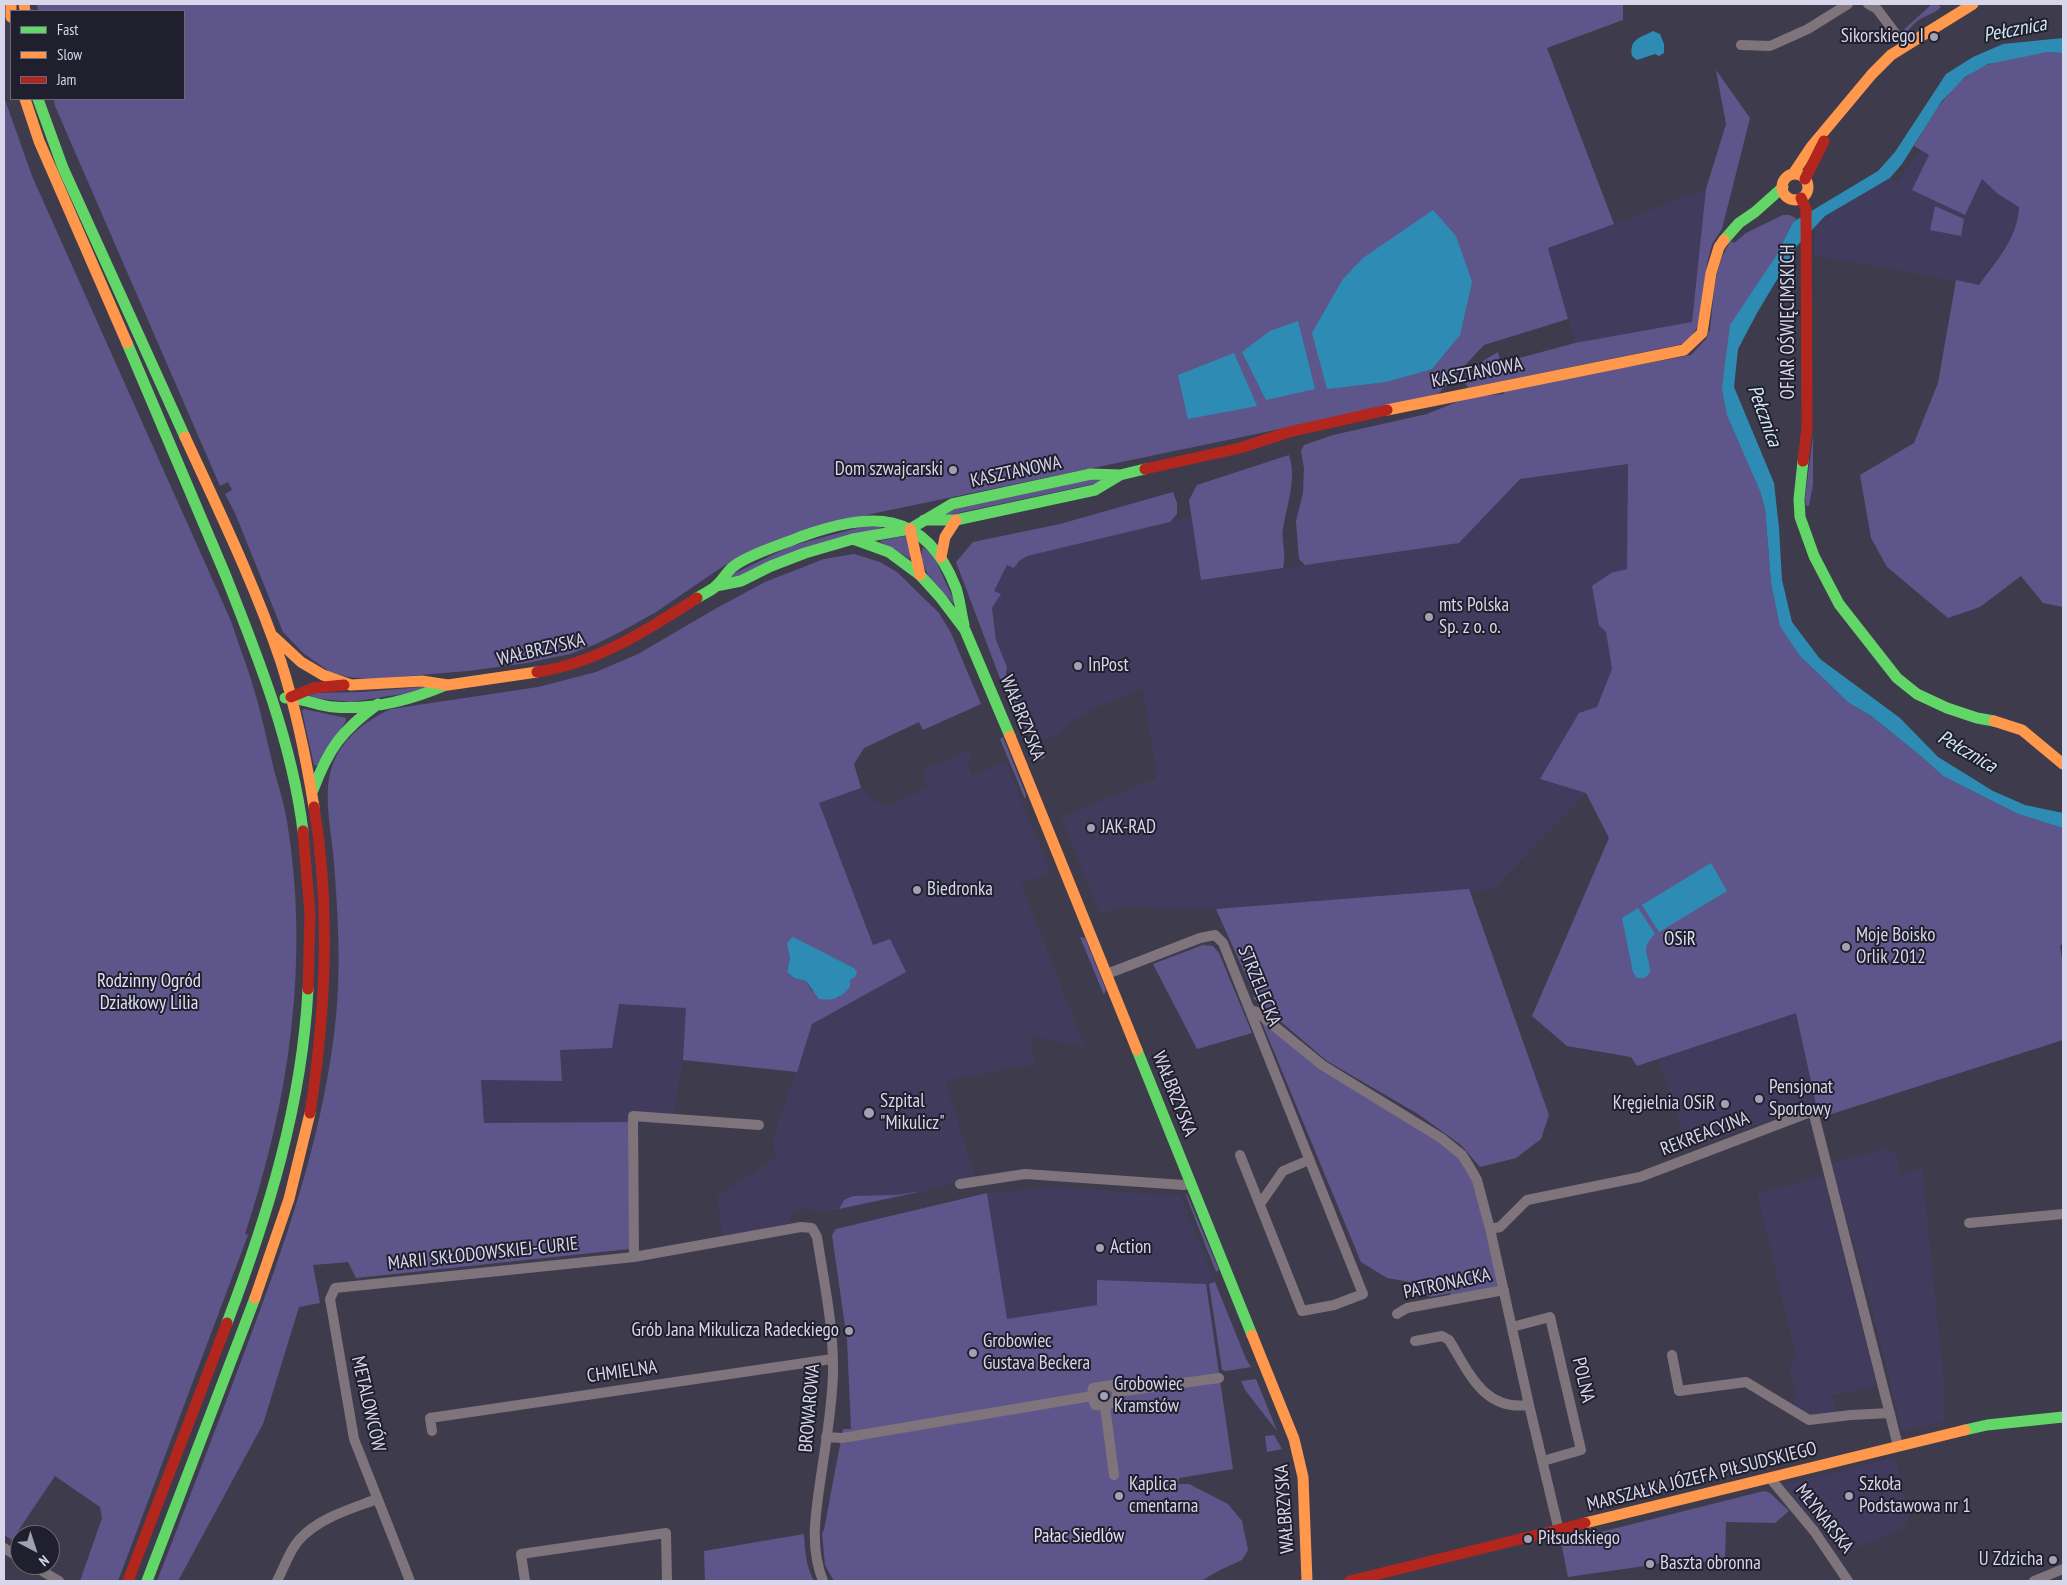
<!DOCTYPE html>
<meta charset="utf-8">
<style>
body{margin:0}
#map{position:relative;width:2067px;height:1585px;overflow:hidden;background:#3e3c4c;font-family:"PT Sans Narrow",sans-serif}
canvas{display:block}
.frame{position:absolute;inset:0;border:5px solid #d8d6ea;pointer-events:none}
.legend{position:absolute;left:10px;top:10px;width:175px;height:90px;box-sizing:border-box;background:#201f2d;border:1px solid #6a6879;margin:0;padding:6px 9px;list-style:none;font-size:15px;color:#d8d6ea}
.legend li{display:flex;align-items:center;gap:10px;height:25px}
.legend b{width:25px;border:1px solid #6a6879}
.north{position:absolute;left:10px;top:1525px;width:50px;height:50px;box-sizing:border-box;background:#201f2d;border:1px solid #6a6879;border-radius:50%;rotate:140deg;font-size:14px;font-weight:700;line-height:20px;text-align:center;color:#d8d6ea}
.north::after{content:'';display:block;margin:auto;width:18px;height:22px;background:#a2a0b3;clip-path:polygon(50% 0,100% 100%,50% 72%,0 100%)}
</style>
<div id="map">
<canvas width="2067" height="1585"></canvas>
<div class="frame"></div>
<ul class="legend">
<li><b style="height:6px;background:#63d668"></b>Fast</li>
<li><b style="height:6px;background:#ff974d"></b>Slow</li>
<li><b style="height:6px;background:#b3261e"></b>Jam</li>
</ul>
<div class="north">N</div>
</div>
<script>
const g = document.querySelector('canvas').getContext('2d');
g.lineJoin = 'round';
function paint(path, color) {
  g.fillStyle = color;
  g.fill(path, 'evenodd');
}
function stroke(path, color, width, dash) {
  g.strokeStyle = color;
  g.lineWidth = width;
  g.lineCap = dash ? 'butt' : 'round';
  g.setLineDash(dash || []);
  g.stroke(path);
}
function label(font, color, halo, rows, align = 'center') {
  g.font = font + ' "PT Sans Narrow",sans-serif';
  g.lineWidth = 4;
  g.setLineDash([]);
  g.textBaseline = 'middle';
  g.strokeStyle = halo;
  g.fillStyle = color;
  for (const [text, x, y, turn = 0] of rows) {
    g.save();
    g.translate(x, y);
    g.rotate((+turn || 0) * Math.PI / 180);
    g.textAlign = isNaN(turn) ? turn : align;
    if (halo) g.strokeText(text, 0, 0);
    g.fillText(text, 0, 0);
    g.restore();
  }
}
paint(new Path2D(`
 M 1921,150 L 1982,179 L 1998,194 L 2020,207 L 2019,221 L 2010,241 L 1978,285 L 1814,255 L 1815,227 L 1825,216 L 1890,178 L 1898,181 Z
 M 1706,189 L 1692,323 L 1575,343 L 1548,248 Z
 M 1628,464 L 1627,569 L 1611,573 L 1606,632 L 1612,669 L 1597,707 L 1540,779 L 1586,793 L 1493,889 L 1216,909 L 1120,907 L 1100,914 L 1061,817 L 1157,778 L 1143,688 L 1095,708 L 1070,722 L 1061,733 L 1037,743 L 996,640 L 992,607 L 1000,595 L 994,591 L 1007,565 L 1014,567 L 1019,561 L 1027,556 L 1191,517 L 1201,580 L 1459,543 L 1520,479 Z
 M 968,751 L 972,761 L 966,763 L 972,776 L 1005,762 L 1049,868 L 1049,873 L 1021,884 L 1085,1047 L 1030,1035 L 1035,1064 L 945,1081 L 975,1176 L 973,1179 L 897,1198 L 839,1209 L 818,1212 L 812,1210 L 809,1206 L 790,1213 L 792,1223 L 722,1236 L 717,1196 L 776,1158 L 773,1138 L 812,1024 L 906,972 L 874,945 L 818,803 L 861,788 L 883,807 L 928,788 L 921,770 Z
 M 619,1004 L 687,1008 L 683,1060 L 672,1125 L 629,1122 L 484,1123 L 481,1080 L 561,1081 L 560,1050 L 612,1048 Z
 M 1796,1013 L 1815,1104 L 1689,1149 L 1658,1059 Z
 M 1886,1148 L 1896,1154 L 1901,1175 L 1922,1168 L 1944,1383 L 1944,1421 L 1902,1432 L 1873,1312 L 1831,1164 Z
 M 1823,1176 L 1877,1386 L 1832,1395 L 1837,1416 L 1805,1423 L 1798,1413 L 1793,1397 L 1797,1396 L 1789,1368 L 1796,1355 L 1757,1194 Z
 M 1055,1187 L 1180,1196 L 1215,1282 L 1206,1284 L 1097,1280 L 1097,1305 L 1007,1320 L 987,1193 Z
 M 1895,1457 L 1909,1517 L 1905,1526 L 1898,1531 L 1843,1552 L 1838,1551 L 1785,1485 Z`), '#413c5e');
paint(new Path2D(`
 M 37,4 L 1623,4 L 1623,20 L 1547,48 L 1614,224 L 1548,248 L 1568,319 L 1484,345 L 1438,394 L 1266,432 L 871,514 L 725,565 L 656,612 L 622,631 L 596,644 L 570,654 L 527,663 L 468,671 L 371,679 L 348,677 L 330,672 L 303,653 L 283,632 L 235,513 L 225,494 L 232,490 L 228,482 L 220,486 L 55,106 L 54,99 L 184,99 L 184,11 L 38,11 Z
 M 1932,4 L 1937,4 L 1941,7 C 1934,15 1920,16 1913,25 C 1909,29 1907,33 1902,36 L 1900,33 Z
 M 2048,52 L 2063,53 L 2063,607 L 2043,603 L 2021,576 L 1980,607 L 1948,618 L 1887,567 L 1871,538 L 1860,475 L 1914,443 L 1938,383 L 1956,280 L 1979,285 C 1996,261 2018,238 2019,207 L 1998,194 L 1982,179 L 1965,215 L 1912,190 L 1929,155 L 1914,146 C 1933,116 1952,78 1987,65 C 2004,58 2029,56 2048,52 Z
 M 1716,70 L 1750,118 L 1722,229 L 1712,244 L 1707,264 L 1698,326 L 1692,336 L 1683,344 L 1468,388 L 1464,381 C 1470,368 1486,359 1498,352 L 1501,363 L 1575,343 L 1692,322 L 1706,189 L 1726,124 Z
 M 4,97 L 32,176 L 231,621 C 239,646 249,671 256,696 C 263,721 268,745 274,770 C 279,787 284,804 287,821 C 310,961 289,1101 245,1234 L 248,1235 L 118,1581 L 80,1581 L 102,1518 L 100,1507 L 55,1476 L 12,1540 L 4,1535 Z
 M 1935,206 L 1964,219 L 1961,236 L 1930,230 Z
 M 1783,215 L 1790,215 L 1797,219 L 1793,222 L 1776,256 L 1722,388 L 1742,448 L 1760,491 L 1765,509 L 1771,582 L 1800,656 L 1849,703 L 1870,715 L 1922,757 L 1943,776 L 2018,814 L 2063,828 L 2063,943 L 2060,946 L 2063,964 L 2063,1040 L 1819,1118 L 1796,1013 L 1637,1066 L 1631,1057 L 1567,1046 L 1532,1016 L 1609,838 L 1586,793 L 1540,779 L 1579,713 L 1597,707 L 1612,669 L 1606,632 L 1599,625 L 1592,586 L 1611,573 L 1627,569 L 1628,464 L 1520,479 L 1459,543 L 1305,565 L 1299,559 L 1296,521 L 1303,493 L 1304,468 L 1301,451 L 1304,445 L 1333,435 L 1427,414 L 1469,397 L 1504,394 L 1504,390 L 1691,355 L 1706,339 L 1710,329 C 1714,300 1713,266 1731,241 L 1734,243 L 1746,233 Z
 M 1813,435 L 1813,485 L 1809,506 L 1806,506 L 1805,498 Z
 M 1289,455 C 1297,480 1287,504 1283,529 C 1281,542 1287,554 1283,568 L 1201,580 L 1189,500 L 1197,485 Z
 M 1101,477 L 1103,482 L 944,516 L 947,511 Z
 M 1173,492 L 1177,503 L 1177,514 L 1170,522 L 1027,556 L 1019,561 L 1014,568 L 1007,565 L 994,591 L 1001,594 L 992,608 L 996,640 L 1007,667 L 1005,682 L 1001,681 L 956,562 L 973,542 L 1060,524 Z
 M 861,527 L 883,527 L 728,582 L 727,577 L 791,546 Z
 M 910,535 L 910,559 L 879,541 Z
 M 923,547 L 934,557 L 957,607 C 943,592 915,569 923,547 Z
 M 854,554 L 880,562 L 897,572 L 939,613 L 951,633 L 981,704 L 923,730 L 919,722 L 864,748 L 854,764 L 861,788 L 819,803 L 873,945 L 890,939 L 906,972 L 812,1024 L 797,1072 L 683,1060 L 686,1008 L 619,1004 L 612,1048 L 560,1050 L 562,1081 L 481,1080 L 484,1123 L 629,1122 L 629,1249 L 356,1278 L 348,1262 L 313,1265 L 320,1303 L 299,1307 L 263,1424 L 178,1581 L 157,1581 C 189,1498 221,1416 252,1332 C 290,1230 325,1126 336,1017 C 341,966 338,914 334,863 C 332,832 321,791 334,761 C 345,736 367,720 391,709 L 538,687 L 596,672 L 638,654 L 715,609 L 765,582 L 824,559 ZM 790,957 L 832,957 L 854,968 L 850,980 L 850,987 L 838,998 L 812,991 L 806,981 L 794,978 L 787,972 Z
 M 434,686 L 434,689 L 351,702 L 305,697 L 316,693 L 362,692 Z
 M 1018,692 L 1037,743 L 1045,758 L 1038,760 C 1036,755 1036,750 1034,745 C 1029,731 1010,709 1015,693 Z
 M 304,709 L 346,718 L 346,721 L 317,766 L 314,765 L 302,711 Z
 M 1003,737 L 1026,795 L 1025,799 L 1000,739 Z
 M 1469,889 L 1549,1115 L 1541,1139 L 1516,1158 L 1480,1167 L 1461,1145 L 1418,1114 L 1327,1061 L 1253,998 L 1255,996 L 1216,909 Z
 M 1080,937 L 1085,938 L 1106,990 L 1104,995 Z
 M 1203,945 L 1213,946 L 1219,953 L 1252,1033 L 1197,1049 L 1153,964 Z
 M 1260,1018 L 1439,1140 L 1460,1158 L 1473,1179 L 1498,1284 L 1496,1287 L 1451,1297 L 1450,1293 L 1430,1297 L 1410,1282 L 1387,1278 L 1361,1262 Z
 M 915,1192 L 918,1192 L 839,1209 L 844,1200 L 853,1196 L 897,1195 Z
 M 987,1193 L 1007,1319 L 1097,1305 L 1097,1280 L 1206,1284 L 1233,1469 L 1179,1478 L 1178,1484 L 1189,1484 L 1228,1504 L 1242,1521 L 1248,1550 L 1242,1560 L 1220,1570 L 1201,1581 L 834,1581 L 825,1565 L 822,1533 L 824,1530 L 843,1429 L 851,1429 L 847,1340 L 832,1235 L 836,1229 Z
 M 1185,1193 L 1188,1197 L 1219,1270 L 1216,1272 Z
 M 1215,1282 L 1246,1359 L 1251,1367 L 1226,1371 L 1222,1370 L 1209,1284 Z
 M 1256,1379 L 1277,1431 L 1245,1390 L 1241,1381 Z
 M 1274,1435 L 1282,1449 L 1267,1452 L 1265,1436 Z
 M 1764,1491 L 1770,1493 L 1789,1511 L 1775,1523 L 1726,1522 L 1725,1561 L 1656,1564 L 1655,1559 L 1644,1561 L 1645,1566 L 1568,1577 L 1561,1542 Z
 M 804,1534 C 805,1550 806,1567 814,1581 L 705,1581 L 704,1551 Z`), '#5e568b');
paint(new Path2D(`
 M 1653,31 L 1660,34 L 1664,44 L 1664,53 L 1659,56 L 1655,54 L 1637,60 L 1632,56 C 1629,39 1640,38 1653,31 Z
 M 2063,38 L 2063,53 L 2048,52 L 1988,64 L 1965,77 L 1942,101 L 1902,164 L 1890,178 L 1825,216 L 1797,246 L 1757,313 L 1738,349 L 1734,387 L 1774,483 L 1779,528 L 1782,580 L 1792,622 L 1820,659 L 1900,718 L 1938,757 L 1993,791 L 2025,805 L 2063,813 L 2063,828 L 2018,814 L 1943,776 L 1922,757 L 1870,715 L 1849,703 L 1800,656 L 1780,626 L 1771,582 L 1765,509 L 1760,491 L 1727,415 L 1722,388 L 1730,325 L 1776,256 L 1793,222 L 1878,171 L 1895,152 L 1946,74 L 1973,57 L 2003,44 Z
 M 1433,210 L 1456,236 L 1472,282 L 1460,335 L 1432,369 L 1386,382 L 1327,389 L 1312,333 L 1343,279 L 1363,258 Z
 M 1298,321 L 1315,389 L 1266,400 L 1242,352 L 1270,331 Z
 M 1234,353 L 1257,406 L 1188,419 L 1178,375 Z
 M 1711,863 L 1727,891 L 1659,932 L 1642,905 Z
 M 1638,908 L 1655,934 C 1639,950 1649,953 1650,971 C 1648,977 1644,979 1637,978 L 1633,972 L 1622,918 Z
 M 793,937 L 854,968 L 857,972 L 856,976 L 850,980 L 850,987 C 841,998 833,1001 819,999 L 806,981 L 794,978 L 787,972 L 790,957 L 787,943 Z`), '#2e8cb4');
stroke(new Path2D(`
 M 1868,4 L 1877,9 L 1905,46
 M 1741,45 L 1770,46 L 1808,29 L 1848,4
 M 1107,974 L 1200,938 L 1215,935 L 1223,943 L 1363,1294 L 1334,1305 L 1302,1311 L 1240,1155
 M 1251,1010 L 1257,1012 L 1322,1065 L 1441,1138 L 1462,1155 L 1469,1166 L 1477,1180 L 1490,1229 L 1529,1405 L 1559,1531
 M 960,1184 L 1025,1174 L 1184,1185 L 1190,1183
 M 1260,1204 L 1283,1171 L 1309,1160
 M 1969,1223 L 2063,1214
 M 1490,1229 L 1500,1227 L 1527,1200 L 1640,1177 L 1813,1111 L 1898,1446
 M 634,1257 L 633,1116 L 759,1125
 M 1397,1314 L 1407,1308 L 1504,1290
 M 1512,1327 L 1550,1317 L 1581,1450 L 1543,1461
 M 1415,1341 L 1442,1336 L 1449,1340 C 1469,1372 1483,1411 1529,1405
 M 1672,1355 L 1679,1391 L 1746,1382 L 1809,1420 L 1851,1415 L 1890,1413
 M 1113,1385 L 1117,1392 L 1116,1401 L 1105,1406 L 1095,1405 L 1092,1396 L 1093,1388 Z
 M 1117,1392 L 1219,1378
 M 1105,1406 L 1114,1475
 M 432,1431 L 430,1418 L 832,1359
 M 826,1437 L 842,1438 L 1092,1396
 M 1770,1478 L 1814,1531 L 1848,1581
 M 4,1548 L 20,1558
 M 32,1565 L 59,1581
 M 277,1581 C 284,1568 289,1551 299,1540 C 318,1518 351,1509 377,1499
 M 410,1581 L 354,1439 L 330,1299 L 335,1288 L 634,1257 L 801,1227 L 812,1228 L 817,1237 C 824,1282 834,1328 833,1374 C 832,1408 826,1442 821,1476 C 816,1512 809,1546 823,1581
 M 525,1581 L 521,1554 L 666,1533 L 667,1581
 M 2034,1581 L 2063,1569`), '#7f747b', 10);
stroke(new Path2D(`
 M 38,99 L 63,168 L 185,437
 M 1724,240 L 1739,223 L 1755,212 L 1783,187
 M 127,343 C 160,420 193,497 225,574 C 258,657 292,742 303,831
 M 1803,461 L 1799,499 L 1800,517 L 1814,556 L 1839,604 L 1897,678 L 1917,694 L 1947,708 L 1977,718 L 1994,721
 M 924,520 L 956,520 L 1095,490 L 1120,475
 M 853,539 L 910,529 L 952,504 L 1091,474 L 1120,475 L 1145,469
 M 716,586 L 741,581 L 771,566 L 805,553 L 853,539 L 889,552 L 920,575 L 940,597 L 965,630 L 1010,736
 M 697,598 C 703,594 711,591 716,586 C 723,580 727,571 734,566 C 750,554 781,545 800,537 C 870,512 925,508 956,588 C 960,600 961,613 964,625
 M 285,698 C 302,697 317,706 334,707 C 372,710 411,700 446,685
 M 313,790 C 329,748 341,731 378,704
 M 1137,1050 L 1252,1335
 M 227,1323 C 268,1215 302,1105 308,989
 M 1965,1430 L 1987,1425 L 2063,1417
 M 147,1581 L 255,1298`), '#63d668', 11);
stroke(new Path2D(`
 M 11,4 L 11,17
 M 24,4 L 25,11
 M 25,99 L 39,141 L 127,343
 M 1793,174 L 1811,147 L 1872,74 L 1891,55 L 1973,4
 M1782 187a13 13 0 1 1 26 0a13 13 0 1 1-26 0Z
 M 1387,410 L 1684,350 L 1702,333 L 1711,273 L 1719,247 L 1724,240
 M 185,437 C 219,511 255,585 281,662 C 296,709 306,758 314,807
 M 910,529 L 920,575
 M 941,557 L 945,537 L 956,520
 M 274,637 L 301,662 L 323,675 L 351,685 L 422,681 L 448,685 L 537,672
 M 1994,721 L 2022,730 L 2063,764
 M 1010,736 L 1137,1050
 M 255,1298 L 289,1199 L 310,1113
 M 1252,1335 L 1294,1439 L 1303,1477 L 1307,1581
 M 1585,1523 L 1965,1430`), '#ff974d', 11);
stroke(new Path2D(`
 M 1805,179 L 1824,141
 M 1801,198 L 1806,209 L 1807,428 L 1803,461
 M 1145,469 L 1240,448 L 1289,432 L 1387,410
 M 537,672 C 597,663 647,630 697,598
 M 291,697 L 313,688 L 344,685
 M 303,831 L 310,914 L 308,989
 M 310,1113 C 326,1011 331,909 314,807
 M 128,1581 L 227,1323
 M 1350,1581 L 1585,1523`), '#b3261e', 11);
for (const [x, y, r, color] of [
 [1934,37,5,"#a2a0b3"],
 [953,470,5,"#a2a0b3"],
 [1429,617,5,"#a2a0b3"],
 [1078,666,5,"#a2a0b3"],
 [1091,828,5,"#a2a0b3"],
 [917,890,5,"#a2a0b3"],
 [1846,947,5,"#a2a0b3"],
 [1759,1099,5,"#a2a0b3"],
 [1725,1104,5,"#a2a0b3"],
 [869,1113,6,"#a2a0b3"],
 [1100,1248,5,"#a2a0b3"],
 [849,1331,5,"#a2a0b3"],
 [973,1353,5,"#a2a0b3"],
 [1104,1396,5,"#a2a0b3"],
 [1119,1496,5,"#a2a0b3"],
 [1849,1496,5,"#a2a0b3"],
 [1528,1539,5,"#a2a0b3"],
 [2053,1560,5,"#a2a0b3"],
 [1650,1564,5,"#a2a0b3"]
]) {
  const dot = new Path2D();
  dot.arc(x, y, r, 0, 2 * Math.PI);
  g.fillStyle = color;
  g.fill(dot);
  stroke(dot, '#201f2d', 2);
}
label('19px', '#d8d6ea', '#201f2d', [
 ["Sikorskiego I",1924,37,"right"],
 ["Dom szwajcarski",943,470,"right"],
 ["mts Polska",1439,606],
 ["Sp. z o. o.",1439,628],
 ["InPost",1088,666],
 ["JAK-RAD",1101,828],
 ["Biedronka",927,890],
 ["Moje Boisko",1856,936],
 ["Orlik 2012",1856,958],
 ["Pensjonat",1769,1088],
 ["Sportowy",1769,1110],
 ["Szpital",880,1102],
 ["\"Mikulicz\"",880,1124],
 ["Kręgielnia OSiR",1715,1104,"right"],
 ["Action",1110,1248],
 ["Grób Jana Mikulicza Radeckiego",839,1331,"right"],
 ["Grobowiec",983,1342],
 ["Gustava Beckera",983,1364],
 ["Grobowiec",1114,1385],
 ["Kramstów",1114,1407],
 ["Kaplica",1129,1485],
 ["cmentarna",1129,1507],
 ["Szkoła",1859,1485],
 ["Podstawowa nr 1",1859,1507],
 ["Piłsudskiego",1538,1539],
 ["U Zdzicha",2043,1560,"right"],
 ["Baszta obronna",1660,1564]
], 'left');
label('19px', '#d8d6ea', '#201f2d', [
 ["OFIAR OŚWIĘCIMSKICH",1789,322,-90],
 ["KASZTANOWA",1477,373,-11],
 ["KASZTANOWA",1016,472,-12],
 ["WAŁBRZYSKA",541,650,-13],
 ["WAŁBRZYSKA",1022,718,68],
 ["STRZELECKA",1259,986,68],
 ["WAŁBRZYSKA",1174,1094,68],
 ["REKREACYJNA",1705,1134,-21],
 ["MARII SKŁODOWSKIEJ-CURIE",483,1254,-6],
 ["PATRONACKA",1447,1284,-12],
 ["CHMIELNA",622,1372,-8],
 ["POLNA",1583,1380,77],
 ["METALOWCÓW",368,1404,77],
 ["BROWAROWA",810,1408,-85],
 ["MARSZAŁKA JÓZEFA PIŁSUDSKIEGO",1702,1477,-14],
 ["WAŁBRZYSKA",1285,1509,-94],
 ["MŁYNARSKA",1824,1519,52]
]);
label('19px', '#e2e0f5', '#201f2d', [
 ["OSiR",1680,940],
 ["Rodzinny Ogród",149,982],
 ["Działkowy Lilia",149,1004],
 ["Pałac Siedlów",1079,1537]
]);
label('italic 20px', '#d1e7f3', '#201f2d', [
 ["Pełcznica",2015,30,-11],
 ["Pełcznica",1764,416,70],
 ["Pełcznica",1967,752,30]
]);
</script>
